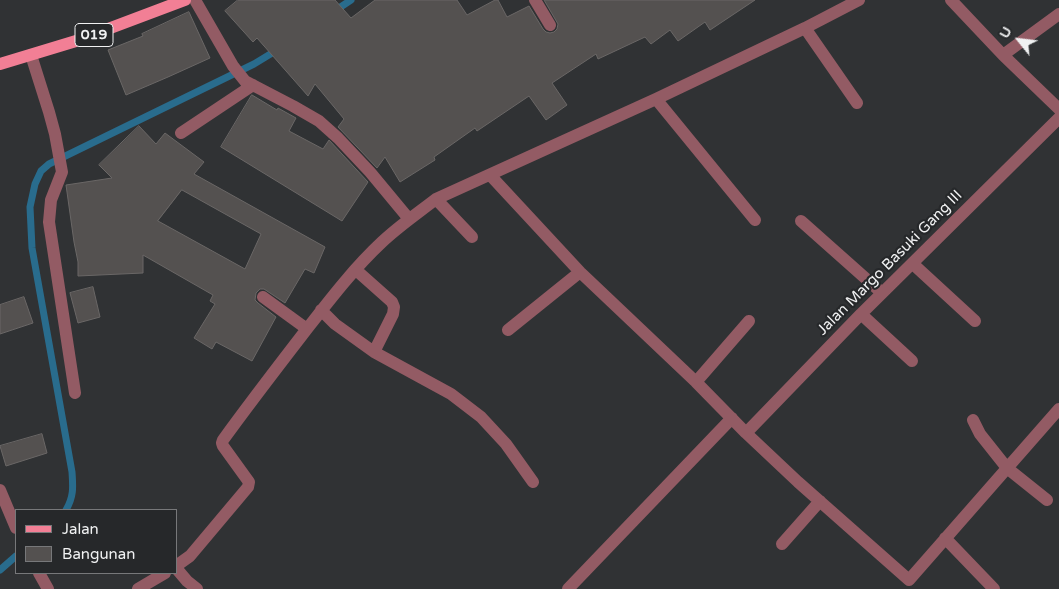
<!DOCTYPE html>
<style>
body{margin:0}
#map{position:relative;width:1059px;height:589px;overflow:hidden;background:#303234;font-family:"Varela Round",sans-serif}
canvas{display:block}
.legend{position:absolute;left:15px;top:509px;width:162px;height:65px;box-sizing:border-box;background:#26282a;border:1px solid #77787a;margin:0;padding:6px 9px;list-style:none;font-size:15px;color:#f0f1f2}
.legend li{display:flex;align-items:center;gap:10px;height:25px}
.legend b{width:25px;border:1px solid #77787a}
.north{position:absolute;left:994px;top:15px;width:50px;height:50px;-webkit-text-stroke:4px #26282a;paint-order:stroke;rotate:299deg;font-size:14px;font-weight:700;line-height:20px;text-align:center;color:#f0f1f2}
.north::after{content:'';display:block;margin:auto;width:18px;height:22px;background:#f0f1f2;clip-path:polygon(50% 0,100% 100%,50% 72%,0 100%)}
</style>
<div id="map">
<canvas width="1059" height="589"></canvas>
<ul class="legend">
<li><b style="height:6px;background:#f27f95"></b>Jalan</li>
<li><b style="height:14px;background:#545150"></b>Bangunan</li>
</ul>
<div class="north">U</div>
</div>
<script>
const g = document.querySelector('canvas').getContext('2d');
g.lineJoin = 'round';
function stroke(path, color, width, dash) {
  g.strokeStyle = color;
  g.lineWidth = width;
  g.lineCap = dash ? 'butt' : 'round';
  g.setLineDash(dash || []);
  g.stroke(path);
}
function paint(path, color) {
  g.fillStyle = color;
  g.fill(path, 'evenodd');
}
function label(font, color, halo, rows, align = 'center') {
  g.font = font + ' "Varela Round",sans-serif';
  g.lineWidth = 4.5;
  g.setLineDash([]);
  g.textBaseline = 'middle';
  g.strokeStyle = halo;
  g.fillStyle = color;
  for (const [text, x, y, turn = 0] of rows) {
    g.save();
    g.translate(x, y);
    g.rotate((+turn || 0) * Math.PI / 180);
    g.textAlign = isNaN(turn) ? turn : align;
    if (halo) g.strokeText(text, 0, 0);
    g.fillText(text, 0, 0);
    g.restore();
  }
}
stroke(new Path2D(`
 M 333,12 L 351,0
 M 66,510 C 74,496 73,487 72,472 L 32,248 L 30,207 L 35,184 L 41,171 L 49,164 L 254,64 L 277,50
 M 0,570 L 16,556`), '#296c8d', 7);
const building = new Path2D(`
 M 238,0 L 335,0 L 351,18 L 375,0 L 457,0 L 467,15 L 495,0 L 498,0 L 507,17 L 529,6 L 543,29 L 546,32 L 550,33 L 554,32 L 557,29 L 558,24 L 544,0 L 755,0 L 710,30 L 705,22 L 678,41 L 670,30 L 651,44 L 645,37 L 598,59 L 596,54 L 552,83 L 567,105 L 546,120 L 529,96 L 477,131 L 475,128 L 434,157 L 435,160 L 400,182 L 385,157 L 377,168 L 338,127 L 344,119 L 315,84 L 308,96 L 257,38 L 253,42 L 225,11 Z
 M 189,12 L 210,58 L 168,77 L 126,95 L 108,50 L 143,36 L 142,34 Z
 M 252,95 L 277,110 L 278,108 L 296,118 L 289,131 L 323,149 L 329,140 L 368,182 L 342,221 L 221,147 Z
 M 139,126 L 156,144 L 165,133 L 204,162 L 194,174 L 325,247 L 314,273 L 305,269 L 285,303 L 264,289 L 260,289 L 256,293 L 255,300 L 258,303 L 276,317 L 252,361 L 216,342 L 212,349 L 194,338 L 215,304 L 210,301 L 213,295 L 143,255 L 143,273 L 78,276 L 78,262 L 74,242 L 66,185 L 112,178 L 99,165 ZM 182,190 L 261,234 L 245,269 L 158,221 Z
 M 93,287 L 100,317 L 78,323 L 70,293 Z
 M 24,297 L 33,323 L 0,334 L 0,305 Z
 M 42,434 L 47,453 L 6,466 L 0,446 Z`);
paint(building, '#545150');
stroke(building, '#6a6766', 1);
stroke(new Path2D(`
 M 195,0 L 233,66 L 245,81 L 293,106 L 319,121 L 338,138 L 370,172 L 409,219
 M 535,0 L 550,25
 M 951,0 L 1003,55 L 1059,109
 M 805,28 L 857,103
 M 31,55 L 49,112 L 55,134 L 62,172 L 51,200 L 49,222 L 75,393
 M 1003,55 L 1059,14
 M 656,99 L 755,220
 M 181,133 L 253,85
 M 490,175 L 580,272 L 696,382 L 746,433 L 798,482 L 909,580 L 1059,409
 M 436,199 L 472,237
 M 801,221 L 882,293
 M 913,264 L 975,321
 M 356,270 L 392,302 L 394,307 L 393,314 L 374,352
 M 263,297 L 307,329
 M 321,310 L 335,324 L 374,352 L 451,394 L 481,417 L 506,444 L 533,482
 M 861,314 L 912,361
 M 508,330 L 580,272
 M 696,382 L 749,321
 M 973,420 L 980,434 L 1007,468 L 1047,500
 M 746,433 L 861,314 L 1059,118
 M 0,490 L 16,528
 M 945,538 L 994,589
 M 782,544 L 820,501
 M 176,566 L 190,556 L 248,487 L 249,482 L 223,446 L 222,443 L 223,440 C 249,404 276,369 303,334 C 328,302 353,269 382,242 C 399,226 418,213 436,199 L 656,99 L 805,28 L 859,0
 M 176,568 L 187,581 L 197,589
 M 39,573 L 48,589
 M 138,589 L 165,573
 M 568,589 L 732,418`), '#935b64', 12);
stroke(new Path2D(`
 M 0,64 L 76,41 L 185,0`), '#f27f95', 12);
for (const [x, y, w] of [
 [94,35,38]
]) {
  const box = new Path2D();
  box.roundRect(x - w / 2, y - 11.5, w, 23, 4);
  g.fillStyle = '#26282a';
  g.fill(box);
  stroke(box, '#f0f1f2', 1);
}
label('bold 14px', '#f0f1f2', null, [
 ["019",94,35]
]);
label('15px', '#f0f1f2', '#26282a', [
 ["Jalan Margo Basuki Gang III",890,263,-45]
]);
</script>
